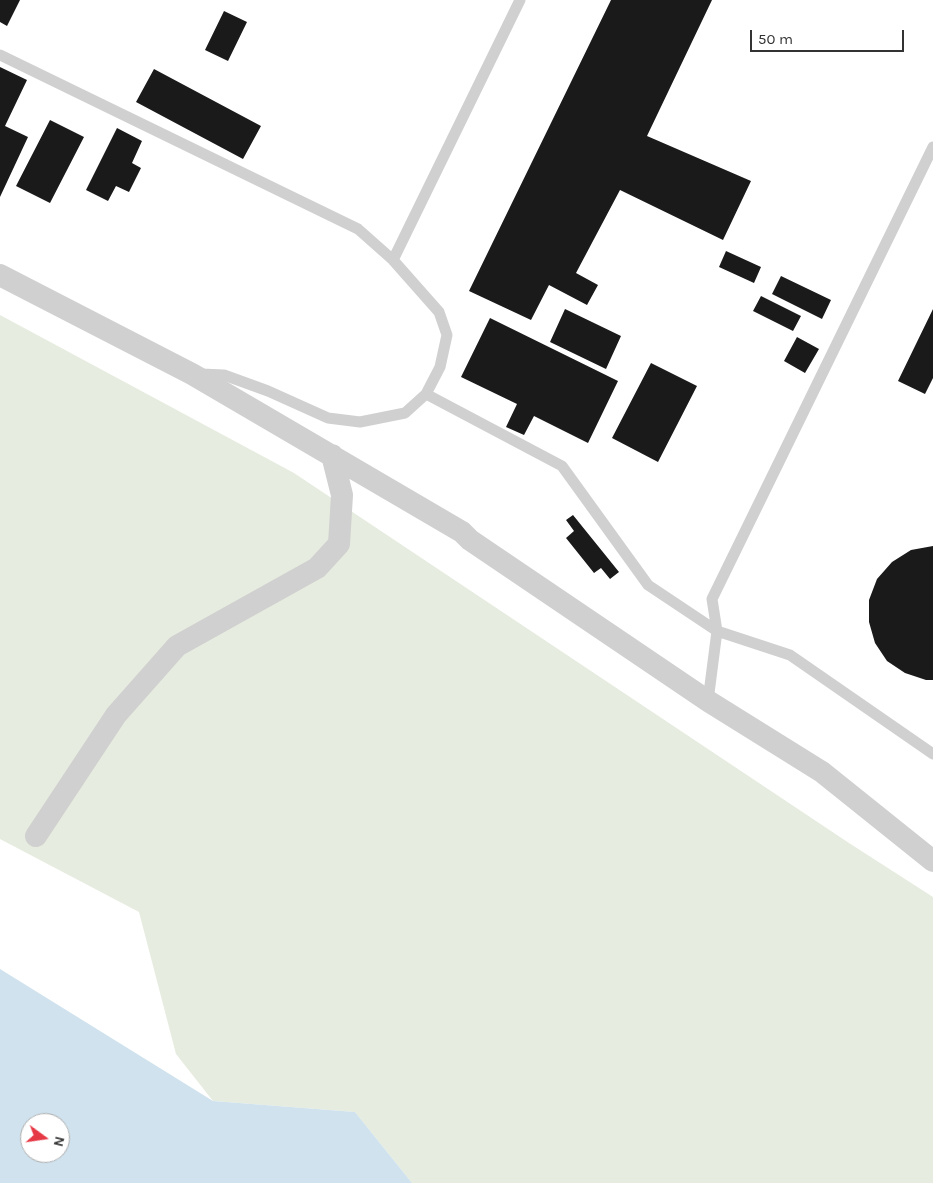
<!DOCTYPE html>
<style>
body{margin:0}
#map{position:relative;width:933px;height:1183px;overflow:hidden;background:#fff;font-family:Karla,sans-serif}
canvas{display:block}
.north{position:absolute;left:20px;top:1113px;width:50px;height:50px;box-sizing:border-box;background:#fff;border:1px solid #adadad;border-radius:50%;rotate:104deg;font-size:14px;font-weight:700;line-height:20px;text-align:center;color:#333}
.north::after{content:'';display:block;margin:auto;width:18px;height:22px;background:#e63946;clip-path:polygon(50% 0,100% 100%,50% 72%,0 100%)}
.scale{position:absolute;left:750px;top:30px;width:154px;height:22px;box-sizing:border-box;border:2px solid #333;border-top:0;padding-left:6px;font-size:15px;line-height:18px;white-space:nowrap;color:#333;-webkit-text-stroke:4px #fff;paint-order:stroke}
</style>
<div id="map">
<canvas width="933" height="1183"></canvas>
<div class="north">N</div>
<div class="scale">50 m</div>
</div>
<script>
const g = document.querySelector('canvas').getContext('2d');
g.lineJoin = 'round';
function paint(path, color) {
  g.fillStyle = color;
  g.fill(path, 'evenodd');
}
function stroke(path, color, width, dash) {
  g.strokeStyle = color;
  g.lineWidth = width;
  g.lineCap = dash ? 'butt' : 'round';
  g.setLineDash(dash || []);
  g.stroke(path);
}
paint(new Path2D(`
 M 0,315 L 294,473 L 849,843 L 933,897 L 933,1183 L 412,1183 L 355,1112 L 213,1101 L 176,1054 L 139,912 L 0,839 Z`), '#e6ecdf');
paint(new Path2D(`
 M 0,969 L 213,1101 L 355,1112 L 412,1183 L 0,1183 ZM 30,1123 L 60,1123 L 60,1153 L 30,1153 Z`), '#cfe2ee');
paint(new Path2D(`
 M 0,0 L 20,0 L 7,26 L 0,22 Z
 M 611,0 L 712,0 L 647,136 L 751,181 L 723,240 L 620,190 L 576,273 L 598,285 L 587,305 L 549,285 L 531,320 L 469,291 Z
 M 224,11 L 247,22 L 228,61 L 205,50 Z
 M 0,67 L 27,80 L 5,126 L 28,137 L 0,197 Z
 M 154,69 L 261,126 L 243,159 L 136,102 Z
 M 50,120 L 84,137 L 50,203 L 16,186 Z
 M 117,128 L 142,141 L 132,163 L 141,168 L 129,192 L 116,186 L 108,201 L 86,190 Z
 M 726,251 L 761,267 L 754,283 L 719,267 Z
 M 781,276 L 831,300 L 822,319 L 772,294 Z
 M 761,296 L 801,316 L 793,331 L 753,311 Z
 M 565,309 L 621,336 L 606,369 L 550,342 Z
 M 933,309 L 933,378 L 925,394 L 898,381 Z
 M 490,318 L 618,381 L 588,443 L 534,416 L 524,435 L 506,427 L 517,404 L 461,377 Z
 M 797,337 L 819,349 L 805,373 L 784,361 Z
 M 651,363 L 697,386 L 658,462 L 612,438 Z
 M 573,515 L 619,572 L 610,579 L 601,568 L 594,573 L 566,538 L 574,531 L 566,520 Z
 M 933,546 L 933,680 L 926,680 L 905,673 L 887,661 L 875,643 L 869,622 L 869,600 L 877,579 L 892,562 L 911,550 Z`), '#1a1a1a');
stroke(new Path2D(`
 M 0,55 L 358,229 L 393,260
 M 201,374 L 224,375 L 268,391 L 328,418 L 360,422 L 405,413 L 426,394 L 440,367 L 447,335 L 439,312 L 393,260 L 520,0
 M 426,394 L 562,466 L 648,585 L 717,631 L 790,655 L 933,754
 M 708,701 L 717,631 L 712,599 L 933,147`), '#d0d0d0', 11);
stroke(new Path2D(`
 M 0,275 L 192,374 L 462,532 L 470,540 L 708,701 L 822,772 L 933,861
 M 36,836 L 116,715 L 177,646 L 317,568 L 339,544 L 342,495 L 332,455`), '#d0d0d0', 22);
</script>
